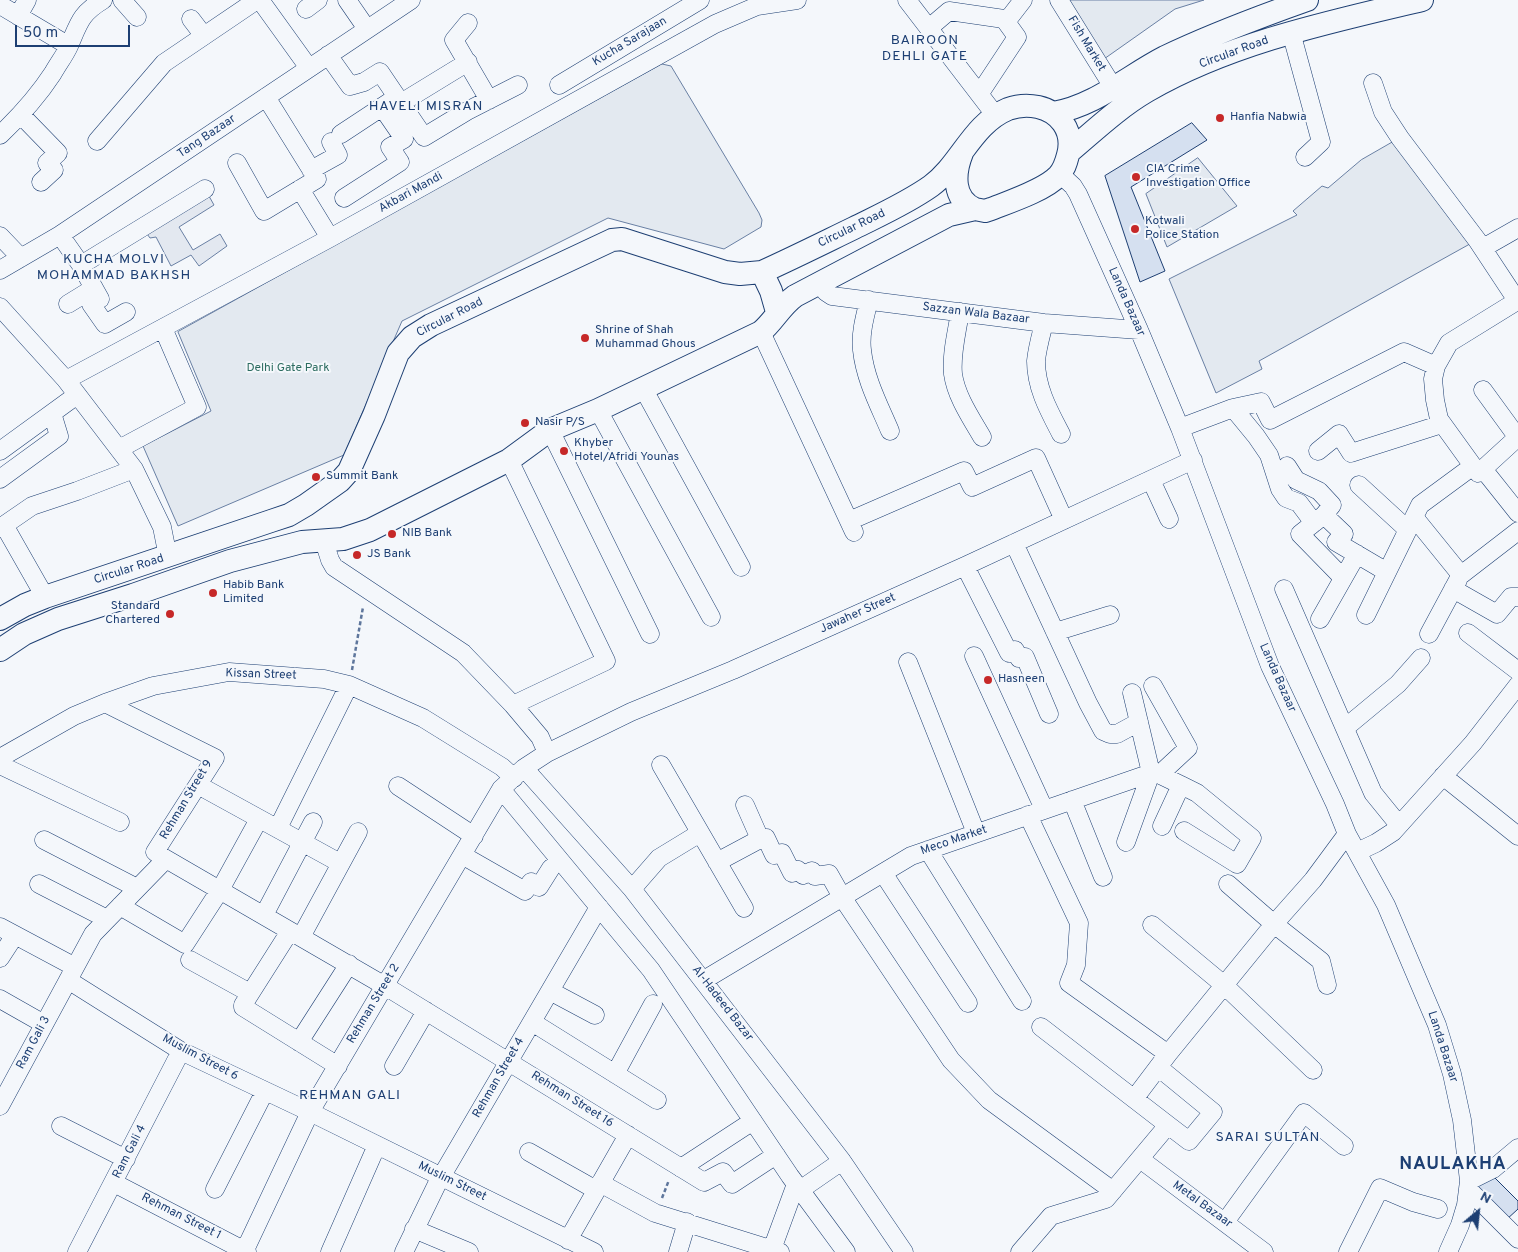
<!DOCTYPE html>
<style>
body{margin:0}
#map{position:relative;width:1518px;height:1252px;overflow:hidden;background:#f4f7fb;font-family:Overpass,sans-serif}
canvas{display:block}
.north{position:absolute;left:1453px;top:1187px;width:50px;height:50px;-webkit-text-stroke:4px #f4f7fb;paint-order:stroke;rotate:28deg;font-size:14px;font-weight:700;line-height:20px;text-align:center;color:#1d3f73}
.north::after{content:'';display:block;margin:auto;width:18px;height:22px;background:#1d3f73;clip-path:polygon(50% 0,100% 100%,50% 72%,0 100%)}
.scale{position:absolute;left:15px;top:25px;width:115px;height:22px;box-sizing:border-box;border:2px solid #1d3f73;border-top:0;padding-left:6px;font-size:15px;line-height:18px;white-space:nowrap;color:#1d3f73;-webkit-text-stroke:4px #f4f7fb;paint-order:stroke}
</style>
<div id="map">
<canvas width="1518" height="1252"></canvas>
<div class="north">N</div>
<div class="scale">50 m</div>
</div>
<script>
const g = document.querySelector('canvas').getContext('2d');
g.lineJoin = 'round';
function paint(path, color) {
  g.fillStyle = color;
  g.fill(path, 'evenodd');
}
function stroke(path, color, width, dash) {
  g.strokeStyle = color;
  g.lineWidth = width;
  g.lineCap = dash ? 'butt' : 'round';
  g.setLineDash(dash || []);
  g.stroke(path);
}
function label(font, color, halo, rows, align = 'center') {
  g.font = font + ' Overpass,sans-serif';
  g.lineWidth = 4;
  g.setLineDash([]);
  g.textBaseline = 'middle';
  g.strokeStyle = halo;
  g.fillStyle = color;
  for (const [text, x, y, turn = 0] of rows) {
    g.save();
    g.translate(x, y);
    g.rotate((+turn || 0) * Math.PI / 180);
    g.textAlign = isNaN(turn) ? turn : align;
    if (halo) g.strokeText(text, 0, 0);
    g.fillText(text, 0, 0);
    g.restore();
  }
}
const green = new Path2D(`
 M 1062,0 L 1204,0 L 1175,9 L 1104,59 Z
 M 662,64 L 671,66 L 759,213 L 762,220 L 761,227 L 724,249 L 608,218 L 402,321 L 344,455 L 178,526 L 143,446 L 211,411 L 178,332 Z
 M 1400,138 L 1477,240 L 1259,361 L 1262,369 L 1216,393 L 1169,279 L 1297,215 L 1293,211 L 1322,186 L 1328,188 L 1361,160 Z
 M 1198,158 L 1237,206 L 1167,247 L 1146,194 Z`);
paint(green, '#e3e9f0');
stroke(green, '#687fa3', 1);
const parking = new Path2D(`
 M 205,189 L 214,205 L 179,227 L 193,250 L 220,234 L 227,246 L 199,266 L 191,255 L 171,266 L 156,237 L 150,238 L 142,227 Z`);
paint(parking, '#e3e8f0');
stroke(parking, '#687fa3', 1);
const building = new Path2D(`
 M 1192,123 L 1207,140 L 1131,187 L 1165,271 L 1140,282 L 1105,176 Z
 M 1489,1172 L 1518,1201 L 1518,1209 L 1506,1220 L 1472,1186 Z`);
paint(building, '#d5e0f0');
stroke(building, '#1d3f73', 1);
const minor = new Path2D(`
 M 122,0 L 137,17
 M 260,0 L 309,68
 M 347,0 L 367,29
 M 907,0 L 996,116
 M 1059,0 L 1113,87
 M 0,5 L 69,46
 M 306,9 L 318,0
 M 18,16 L 27,0
 M 191,19 L 204,36
 M 1006,22 L 1023,0
 M 468,23 L 454,40 L 489,100
 M 929,28 L 949,11 L 1004,19 L 1017,37 L 980,93
 M 1291,32 L 1321,142 L 1305,157
 M 328,55 L 350,86 L 364,82 L 380,72 L 424,137 L 467,111 L 518,85
 M 1373,83 L 1383,112 L 1400,138 L 1477,240 L 1518,302
 M 559,85 L 700,0
 M 401,103 L 468,62
 M 21,115 L 58,153 L 47,163 L 54,170 L 41,182
 M 341,134 L 391,101
 M 0,135 C 20,116 38,96 53,73 C 58,64 65,55 69,46 C 79,23 80,14 103,0
 M 97,141 L 164,63 L 257,0
 M 237,163 L 264,211 L 317,179 L 266,97
 M 311,170 L 338,155 L 331,142
 M 1060,174 L 1073,186 L 1078,194 L 1139,330 L 1180,428 L 1270,666 L 1335,804 L 1347,834 L 1386,905 L 1437,1025 L 1452,1074 L 1462,1120 L 1469,1181 L 1466,1205 L 1460,1225 L 1448,1252
 M 300,189 L 330,238
 M 344,198 L 400,162 L 390,147 L 404,139 L 382,107
 M 60,235 L 81,265 L 205,189
 M 0,236 L 21,258
 M 1483,248 L 1518,228
 M 81,265 L 100,299 L 91,304 L 105,324 L 126,312
 M 0,270 L 60,235 L 411,0
 M 820,282 L 826,292 L 832,296 L 1044,323 L 1139,330
 M 869,300 C 865,316 860,334 862,350 C 865,379 879,405 890,431
 M 1517,301 L 1449,343 L 1436,366 L 1433,379 L 1435,400 L 1439,419 L 1478,473 L 1483,469 L 1518,513
 M 68,304 L 94,288
 M 0,307 L 66,380 L 134,469 L 162,527 L 168,557
 M 960,312 C 957,332 951,354 953,374 C 956,396 971,418 982,437
 M 1044,323 C 1041,335 1037,349 1036,361 C 1036,388 1049,411 1061,434
 M 761,332 L 854,532
 M 66,380 L 330,238 L 715,24 L 757,6 L 797,0
 M 643,388 L 741,567
 M 1483,390 L 1518,438
 M 1233,408 L 1256,436 L 1269,455 L 1280,489 L 1286,498 L 1299,503 L 1314,523
 M 598,410 L 711,617
 M 1180,428 L 1233,408 L 1261,402 L 1270,420 L 1404,352 L 1436,366
 M 550,430 L 650,634
 M 119,449 L 197,407 L 163,328
 M 0,451 L 77,395
 M 1318,451 L 1339,434 L 1351,453 L 1442,424
 M 509,460 L 606,661 L 513,705
 M 1287,466 L 1296,480 L 1319,491 L 1332,505 L 1324,515 L 1300,534 L 1343,578
 M 1483,469 L 1518,437
 M 0,479 L 59,436 L 52,413
 M 1151,480 L 1169,519
 M 1359,485 L 1408,530
 M 1324,515 L 1344,534 L 1336,542 L 1387,572
 M 1414,517 L 1461,575 L 1518,531
 M 849,521 L 964,471 L 972,487 L 1036,458 L 1064,520
 M 4,525 L 45,597
 M 0,528 L 32,506 L 77,491 L 134,469
 M 324,541 L 330,560 L 334,567 L 463,653 L 513,705 L 540,737 L 547,753
 M 1014,543 L 1088,703 L 1103,731 L 1110,734 L 1117,734 L 1139,722
 M 965,566 L 1009,653 L 1015,650 L 1019,658 L 1025,657 L 1049,714
 M 1284,589 L 1373,793 L 1399,825
 M 1453,589 L 1497,614 L 1511,597 L 1518,597
 M 1366,615 L 1420,505 L 1473,466
 M 1320,619 L 1357,554
 M 1055,632 L 1110,615
 M 1468,633 L 1518,671
 M 1429,634 L 1458,580
 M 974,656 L 1044,809
 M 908,662 L 976,833
 M 1153,686 L 1188,748 L 1160,774
 M 1345,728 L 1398,684 L 1421,658
 M 0,758 L 74,716 L 105,703 L 153,686 L 229,672 L 324,679 L 349,685 L 423,718 L 502,767 L 514,778
 M 0,765 L 120,822
 M 661,765 L 744,908
 M 524,768 L 632,889 L 842,1161 L 904,1252
 M 1443,776 L 1518,836
 M 198,785 L 340,863
 M 1181,785 L 1197,793 L 1252,838 L 1237,864 L 1184,831
 M 398,786 L 474,836
 M 501,789 L 651,970 L 790,1176 L 846,1252
 M 1072,800 L 1103,877
 M 745,805 L 760,839 L 766,838 L 774,855 L 782,853 L 792,873 L 798,870 L 803,875 L 812,871 L 815,876 L 829,874 L 842,897 L 951,1060 L 989,1100 L 1113,1191
 M 1028,815 L 1079,923 L 1076,965 L 1069,983 L 1168,1054 L 1134,1099
 M 278,828 L 349,685
 M 44,840 L 137,888
 M 1126,842 L 1151,773 L 1132,693
 M 928,850 L 1022,1001
 M 1357,852 L 1376,843 L 1393,832 L 1473,743 L 1518,685
 M 462,855 L 525,891 L 531,882 L 539,887 L 551,868
 M 166,859 L 385,986 L 704,1182 L 723,1172 L 732,1184 L 776,1155
 M 717,862 L 760,839
 M 883,873 L 968,1003
 M 39,884 L 107,919
 M 1228,884 L 1274,924 L 1321,961 L 1327,985
 M 632,889 L 659,858 L 700,833
 M 120,906 L 185,944 L 220,890 L 259,819
 M 264,915 L 313,822
 M 1152,925 L 1224,985 L 1313,1070
 M 0,927 L 75,967
 M 290,931 L 243,1005 L 243,1007 L 338,1066
 M 301,937 L 358,832
 M 0,958 L 15,935
 M 190,960 L 250,993
 M 68,980 L 181,1051 L 310,1112 L 594,1252
 M 704,980 L 911,856 L 1154,772 L 1181,785 L 1162,826
 M 550,991 L 595,1015
 M 0,999 L 44,1024
 M 532,1022 L 657,1100
 M 1041,1027 L 1168,1125
 M 299,1042 L 349,964
 M 1168,1054 L 1274,924 L 1313,880 L 1347,834
 M 394,1066 L 426,1011
 M 615,1074 L 653,1004
 M 0,1106 L 93,934 L 166,859 L 155,852 L 215,758 L 105,703
 M 61,1126 L 126,1159
 M 529,1152 L 596,1190
 M 1140,1159 L 1264,1252
 M 681,1168 L 753,1121
 M 1469,1181 L 1493,1169 L 1518,1148
 M 114,1183 L 247,1252
 M 600,1183 L 655,1213 L 780,1252
 M 215,1189 L 265,1091
 M 1468,1189 L 1518,1239
 M 800,1190 L 842,1161
 M 1225,1222 L 1304,1113 L 1344,1146
 M 414,1229 L 469,1252
 M 568,1240 L 628,1135
 M 77,1252 L 181,1051
 M 244,1252 L 310,1112 L 501,789 L 524,768 L 547,753 L 631,712 L 733,670 L 965,566 L 1193,460
 M 330,1252 L 377,1145
 M 404,1252 L 437,1184 L 599,907
 M 678,1252 L 687,1222
 M 771,1252 L 796,1184
 M 1020,1252 L 1051,1216 L 1106,1199 L 1168,1125 L 1189,1141 L 1213,1112 L 1158,1067
 M 1348,1252 L 1380,1188 L 1413,1202 L 1438,1209`);
const major = new Path2D(`
 M 1053,113 C 1095,106 1128,76 1165,57 C 1211,35 1259,17 1307,0
 M 1069,152 C 1094,131 1118,108 1147,91 C 1230,43 1329,22 1422,0
 M 962,153 C 954,173 952,199 975,209
 M 762,272 L 771,291 L 777,312
 M 0,619 L 25,605 L 45,597 L 271,521 L 289,515 L 306,505 L 340,481 L 349,471 L 374,415 L 398,353 L 412,337 L 431,325 L 612,240 L 622,239 L 725,272 L 740,274 L 762,272 C 793,258 823,243 854,228 C 880,215 907,203 931,186 C 961,164 972,124 1008,109 C 1027,102 1051,106 1063,123 C 1070,133 1071,144 1068,155 C 1066,163 1064,170 1058,176 C 1045,190 1009,202 991,209 L 985,211 L 975,209 L 949,215 L 795,296 C 781,306 774,321 761,332 L 598,410 L 550,430 L 509,460 L 370,530 L 343,539 L 302,542 L 230,561 L 133,595 L 58,619 L 24,634 L 0,650`);
stroke(minor, '#1d3f73', 19);
stroke(major, '#1d3f73', 24);
stroke(new Path2D(`
 M 352,670 L 363,607
 M 662,1198 L 669,1180`), '#5e769c', 2.5, [4, 2.5]);
stroke(minor, '#f4f7fb', 18);
stroke(major, '#f4f7fb', 22);
for (const [x, y, r, color] of [
 [1220,118,5,"#c62828"],
 [1136,177,5,"#c62828"],
 [1135,229,5,"#c62828"],
 [585,338,5,"#c62828"],
 [525,423,5,"#c62828"],
 [564,451,5,"#c62828"],
 [316,477,5,"#c62828"],
 [392,534,5,"#c62828"],
 [357,555,5,"#c62828"],
 [213,593,5,"#c62828"],
 [170,614,5,"#c62828"],
 [988,680,5,"#c62828"]
]) {
  const dot = new Path2D();
  dot.arc(x, y, r, 0, 2 * Math.PI);
  g.fillStyle = color;
  g.fill(dot);
  stroke(dot, '#f4f7fb', 2);
}
label('12px', '#1d3f73', '#f4f7fb', [
 ["Kucha Sarajaan",630,42,-31],
 ["Fish Market",1086,44,59],
 ["Circular Road",1234,53,-20],
 ["Tang Bazaar",207,137,-34],
 ["Akbari Mandi",411,193,-29],
 ["Circular Road",852,229,-26],
 ["Landa Bazaar",1126,302,66],
 ["Sazzan Wala Bazaar",976,314,7],
 ["Circular Road",450,318,-27],
 ["Circular Road",129,570,-18],
 ["Jawaher Street",858,614,-24],
 ["Kissan Street",261,675,2],
 ["Landa Bazaar",1277,678,66],
 ["Rehman Street 9",187,800,-59],
 ["Meco Market",954,841,-19],
 ["Rehman Street 2",374,1004,-59],
 ["Al-Hadeed Bazar",722,1004,52],
 ["Ram Gali 3",34,1043,-62],
 ["Landa Bazaar",1442,1047,72],
 ["Muslim Street 6",200,1058,28],
 ["Rehman Street 4",499,1078,-60],
 ["Rehman Street 16",572,1100,32],
 ["Ram Gali 4",130,1152,-63],
 ["Muslim Street",452,1182,26],
 ["Metal Bazaar",1202,1205,36],
 ["Rehman Street 1",181,1217,27]
]);
label('12px', '#1d3f73', '#f4f7fb', [
 ["Hanfia Nabwia",1230,118],
 ["CIA Crime",1146,170],
 ["Investigation Office",1146,184],
 ["Kotwali",1145,222],
 ["Police Station",1145,236],
 ["Shrine of Shah",595,331],
 ["Muhammad Ghous",595,345],
 ["Nasir P/S",535,423],
 ["Khyber",574,444],
 ["Hotel/Afridi Younas",574,458],
 ["Summit Bank",326,477],
 ["NIB Bank",402,534],
 ["JS Bank",367,555],
 ["Habib Bank",223,586],
 ["Limited",223,600],
 ["Standard",160,607,"right"],
 ["Chartered",160,621,"right"],
 ["Hasneen",998,680]
], 'left');
label('12px', '#2c6c60', '#f4f7fb', [
 ["Delhi Gate Park",288,369]
]);
g.letterSpacing = '1px';
label('14px', '#1d3f73', '#f4f7fb', [
 ["BAIROON",925,41],
 ["DEHLI GATE",925,57],
 ["HAVELI MISRAN",426,107],
 ["KUCHA MOLVI",114,260],
 ["MOHAMMAD BAKHSH",114,276],
 ["REHMAN GALI",350,1096],
 ["SARAI SULTAN",1268,1138]
]);
g.letterSpacing = '0px';
g.letterSpacing = '1px';
label('bold 18px', '#1d3f73', '#f4f7fb', [
 ["NAULAKHA",1453,1165]
]);
g.letterSpacing = '0px';
</script>
